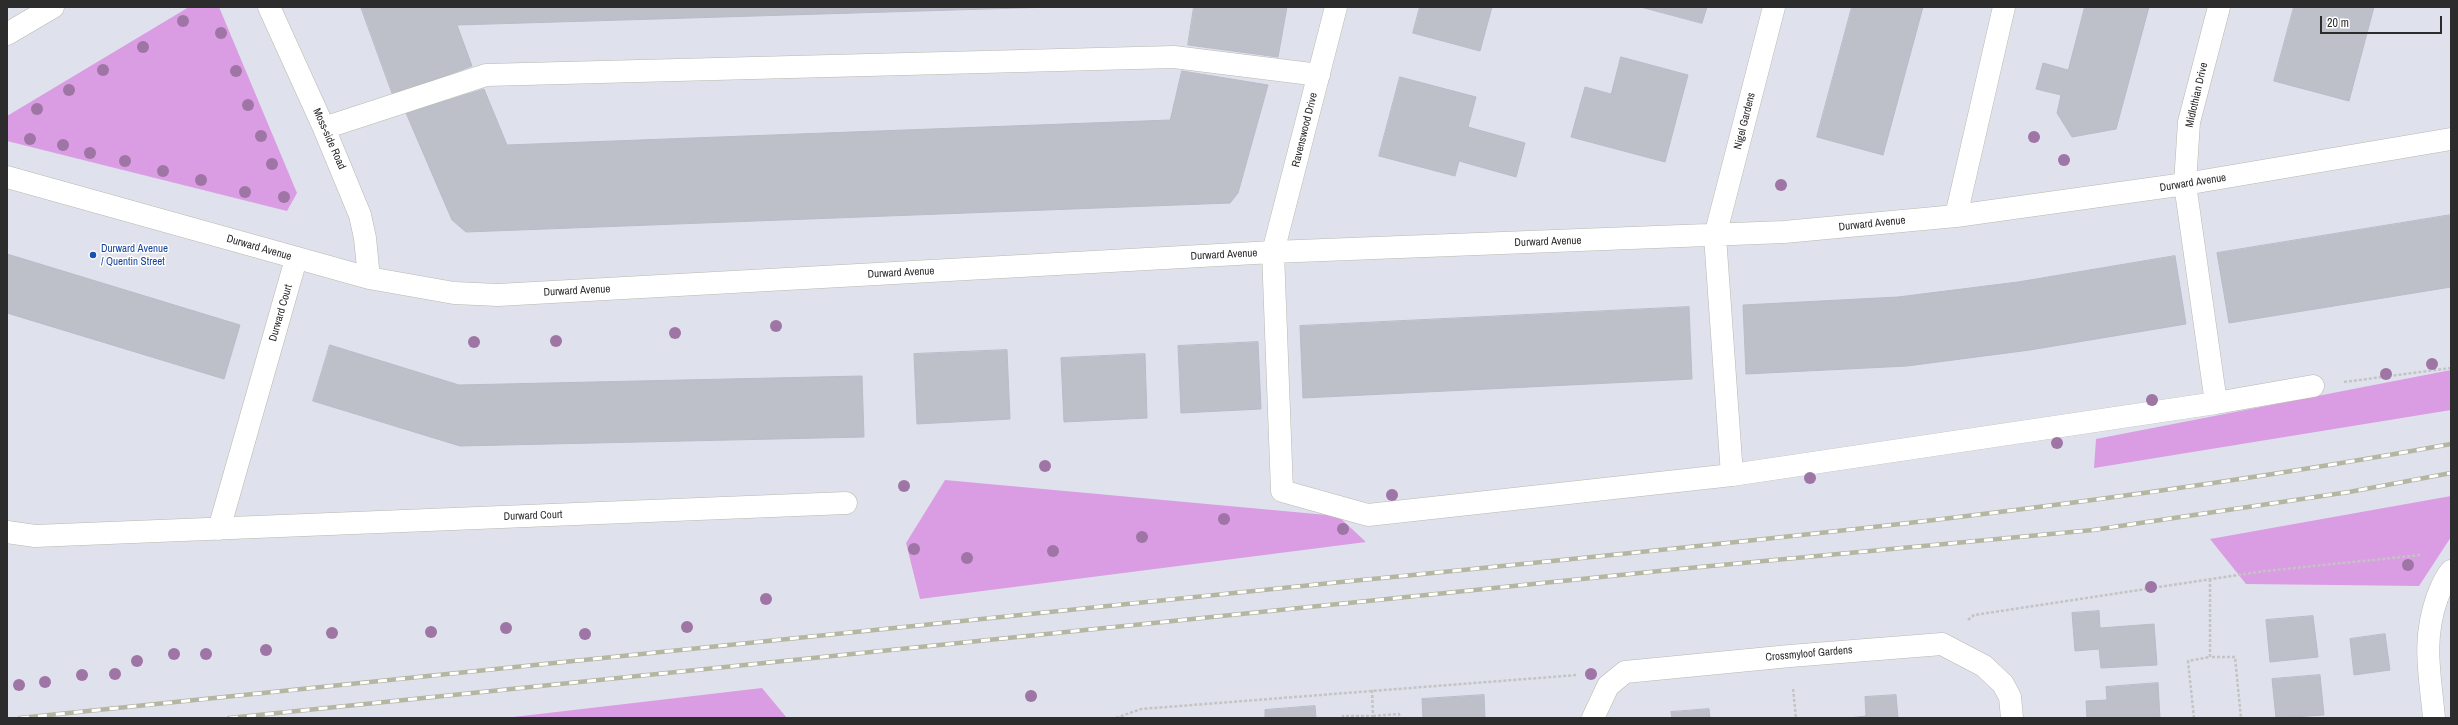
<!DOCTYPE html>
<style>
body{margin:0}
#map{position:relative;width:2458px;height:725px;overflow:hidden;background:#dfe2ed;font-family:"Archivo Narrow",sans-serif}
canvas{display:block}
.frame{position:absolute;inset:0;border:8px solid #2c2c2c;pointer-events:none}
.scale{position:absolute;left:2320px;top:16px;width:122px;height:18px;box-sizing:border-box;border:2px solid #2c2c2c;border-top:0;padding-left:5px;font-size:12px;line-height:14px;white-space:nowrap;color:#2c2c2c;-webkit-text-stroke:3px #fff;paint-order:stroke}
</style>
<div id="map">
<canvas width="2458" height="725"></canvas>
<div class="frame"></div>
<div class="scale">20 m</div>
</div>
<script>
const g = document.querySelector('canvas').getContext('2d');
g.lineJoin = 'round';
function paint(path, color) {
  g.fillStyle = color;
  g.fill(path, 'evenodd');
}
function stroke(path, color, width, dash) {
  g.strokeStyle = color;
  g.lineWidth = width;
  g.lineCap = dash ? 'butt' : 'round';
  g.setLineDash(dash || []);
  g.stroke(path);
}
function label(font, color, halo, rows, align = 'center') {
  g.font = font + ' "Archivo Narrow",sans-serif';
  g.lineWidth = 3;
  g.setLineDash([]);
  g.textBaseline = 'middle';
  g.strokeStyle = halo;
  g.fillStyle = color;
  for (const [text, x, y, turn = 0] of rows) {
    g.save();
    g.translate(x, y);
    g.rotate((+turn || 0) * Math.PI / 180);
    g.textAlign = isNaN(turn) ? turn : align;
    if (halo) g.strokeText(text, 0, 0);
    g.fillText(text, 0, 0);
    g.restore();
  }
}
paint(new Path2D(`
 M 189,7 L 219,7 L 297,193 L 287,211 L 7,141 L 7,116 Z
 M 2451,370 L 2451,410 L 2094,468 L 2096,439 Z
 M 945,480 L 1338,516 L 1366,542 L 920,599 L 906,543 Z
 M 2451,496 L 2451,537 L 2419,586 L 2246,584 L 2210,539 Z
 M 762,688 L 787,718 L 505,718 Z`), '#da9de3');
const building = new Path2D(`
 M 361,7 L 1053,7 L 457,25 L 472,66 L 393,95 Z
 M 1194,7 L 1287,7 L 1278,57 L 1188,45 Z
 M 1420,7 L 1492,7 L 1480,51 L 1413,33 Z
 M 1641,7 L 1707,7 L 1702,23 Z
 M 1852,7 L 1923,7 L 1883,155 L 1817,137 Z
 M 2085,7 L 2149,7 L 2116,129 L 2072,137 L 2057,113 L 2061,95 L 2036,89 L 2043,63 L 2068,70 Z
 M 2294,7 L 2374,7 L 2349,101 L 2274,81 Z
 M 1621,57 L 1688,75 L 1665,162 L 1571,137 L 1585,87 L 1611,94 Z
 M 1182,71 L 1268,85 L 1238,193 L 1230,203 L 466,232 L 452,220 L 406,113 L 484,89 L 507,145 L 1170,120 Z
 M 1400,77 L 1476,97 L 1468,127 L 1525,143 L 1516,177 L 1459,161 L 1455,176 L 1379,156 Z
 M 2451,215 L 2451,287 L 2229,323 L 2217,253 Z
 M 7,254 L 240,325 L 224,379 L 7,313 Z
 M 2175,256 L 2186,324 L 2030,350 L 1907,366 L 1746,374 L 1743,305 L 1898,297 L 2018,282 Z
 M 1689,307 L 1692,379 L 1303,398 L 1300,326 Z
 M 1258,342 L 1261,409 L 1181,413 L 1178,346 Z
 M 330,345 L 459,385 L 862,376 L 864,437 L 460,446 L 313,401 Z
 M 1007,350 L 1010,419 L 917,424 L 914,354 Z
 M 1145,354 L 1147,418 L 1064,422 L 1061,358 Z
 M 2099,611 L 2100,628 L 2154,624 L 2157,665 L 2101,668 L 2099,649 L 2075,651 L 2072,613 Z
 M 2313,616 L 2318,657 L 2270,662 L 2266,620 Z
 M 2385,634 L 2390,670 L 2354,675 L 2350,639 Z
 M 2320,675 L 2324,715 L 2276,718 L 2272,679 Z
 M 2158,683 L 2160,718 L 2087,718 L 2086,701 L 2107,700 L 2106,687 Z
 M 1484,695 L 1485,718 L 1423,718 L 1422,699 Z
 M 1896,695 L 1898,718 L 1849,718 L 1866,716 L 1865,697 Z
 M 1315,706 L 1316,718 L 1265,718 L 1265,710 Z
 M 1709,709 L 1710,718 L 1672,718 L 1671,712 Z`);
paint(building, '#bdc0c9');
stroke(building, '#b9bbc9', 1);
const minor = new Path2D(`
 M 269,7 L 324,128 L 360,215 L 365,238 L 369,278
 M 1336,7 L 1273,252 L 1282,491 L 1368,515 L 1732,475 L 2216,403 L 2313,386
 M 7,34 L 53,7
 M 324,128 L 486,75 L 1174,57 L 1319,75
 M 7,177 L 369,278 L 454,293 L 498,295 L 1273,252 L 1784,232 L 1956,216 L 2185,184 L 2451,139
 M 1956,216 L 2004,7
 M 2216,403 L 2185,184 L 2189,122 L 2219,7
 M 1732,475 L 1715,236 L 1774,7
 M 219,529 L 296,259
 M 7,532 L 35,536 L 846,503
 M 1593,718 L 1608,686 L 1625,672 L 1790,656 L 1942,644 L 1984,666 L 2003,684 L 2010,697 L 2012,718
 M 2434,718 C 2430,674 2422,641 2437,598 C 2441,588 2444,579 2451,571`);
stroke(minor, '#b8b8ac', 23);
stroke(new Path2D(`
 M 2344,382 L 2451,368
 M 2210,579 L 2210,657 L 2235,657 L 2241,718
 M 1968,620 L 1974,615 L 2265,571 L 2421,555
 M 1793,689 L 1796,718
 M 1373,716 L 1399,714 L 1400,718
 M 1116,718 L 1141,709 L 1577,675
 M 1343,718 L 1343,716 L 1373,716 L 1372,690
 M 2194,718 L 2188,661 L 2210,657`), '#c4c4c4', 2.5, [3, 2]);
stroke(minor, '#fff', 22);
const rail = new Path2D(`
 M 20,718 C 460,673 900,627 1341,582 C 1712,545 2084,511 2451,444
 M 229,718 L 1679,569 L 2093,530 L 2349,492 L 2451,473`);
stroke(rail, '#b5b6a2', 4.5);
stroke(rail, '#fff', 3, [9]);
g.fillStyle = '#9e75a4';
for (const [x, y] of [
 [183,21],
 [221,33],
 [143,47],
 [103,70],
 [236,71],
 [69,90],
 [248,105],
 [37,109],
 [261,136],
 [2034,137],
 [30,139],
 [63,145],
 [90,153],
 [2064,160],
 [125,161],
 [272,164],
 [163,171],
 [201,180],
 [1781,185],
 [245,192],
 [284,197],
 [776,326],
 [675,333],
 [556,341],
 [474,342],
 [2432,364],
 [2386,374],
 [2152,400],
 [2057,443],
 [1045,466],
 [1810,478],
 [904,486],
 [1392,495],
 [1224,519],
 [1343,529],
 [1142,537],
 [914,549],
 [1053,551],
 [967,558],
 [2408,565],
 [2151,587],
 [766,599],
 [687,627],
 [506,628],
 [431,632],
 [332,633],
 [585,634],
 [266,650],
 [174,654],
 [206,654],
 [137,661],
 [115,674],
 [1591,674],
 [82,675],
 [45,682],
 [19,685],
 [1031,696]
]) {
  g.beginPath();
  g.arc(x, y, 6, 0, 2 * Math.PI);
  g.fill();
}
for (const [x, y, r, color] of [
 [93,255,4,"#1a4fb4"]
]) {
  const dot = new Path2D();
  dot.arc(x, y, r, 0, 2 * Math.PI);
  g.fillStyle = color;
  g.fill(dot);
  stroke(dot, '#fff', 1.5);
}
label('11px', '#2c2c2c', '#fff', [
 ["Midlothian Drive",2197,95,-77],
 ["Nigel Gardens",1745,121,-76],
 ["Ravenswood Drive",1305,130,-76],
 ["Moss-side Road",329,139,66],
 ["Durward Avenue",2193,183,-9],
 ["Durward Avenue",1872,224,-6],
 ["Durward Avenue",1548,242,-2],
 ["Durward Avenue",259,248,16],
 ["Durward Avenue",1224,255,-3],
 ["Durward Avenue",901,273,-3],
 ["Durward Avenue",577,291,-3],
 ["Durward Court",281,313,-74],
 ["Durward Court",533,516,-2],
 ["Crossmyloof Gardens",1809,654,-5]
]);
label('11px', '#164399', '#fff', [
 ["Durward Avenue",101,249],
 ["/ Quentin Street",101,262]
], 'left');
</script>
